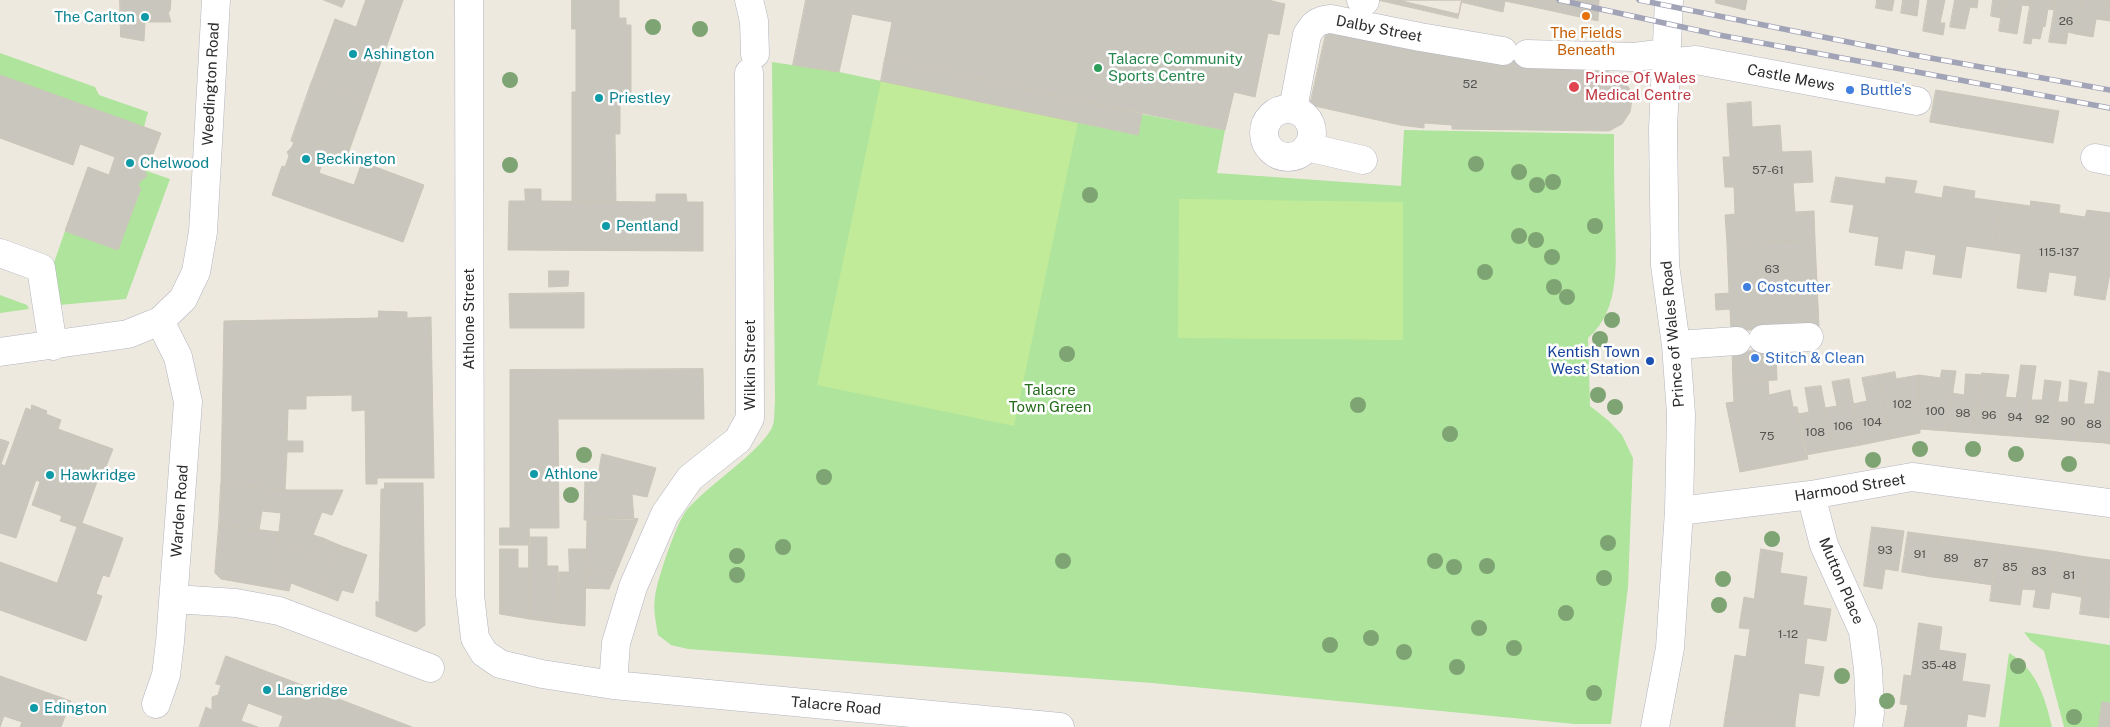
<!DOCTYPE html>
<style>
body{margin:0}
canvas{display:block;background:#eee9df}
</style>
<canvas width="2110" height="727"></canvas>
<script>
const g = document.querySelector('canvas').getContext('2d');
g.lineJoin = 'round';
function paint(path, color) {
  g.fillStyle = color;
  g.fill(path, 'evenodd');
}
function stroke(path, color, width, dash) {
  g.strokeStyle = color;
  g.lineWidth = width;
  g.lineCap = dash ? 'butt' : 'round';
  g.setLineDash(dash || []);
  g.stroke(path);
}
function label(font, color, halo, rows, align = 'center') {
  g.font = font + ' "Public Sans",sans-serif';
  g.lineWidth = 5;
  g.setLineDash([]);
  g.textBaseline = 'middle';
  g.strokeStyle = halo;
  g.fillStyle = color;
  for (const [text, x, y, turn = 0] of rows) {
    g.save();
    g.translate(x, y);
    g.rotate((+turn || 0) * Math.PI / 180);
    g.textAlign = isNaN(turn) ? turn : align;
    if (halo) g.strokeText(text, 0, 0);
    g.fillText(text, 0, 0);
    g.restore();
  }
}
paint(new Path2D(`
 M 0,53 L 95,87 L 99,95 L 148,112 L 144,127 L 0,75 Z
 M 772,62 L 839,72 L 1137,135 L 1142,114 L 1225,130 L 1217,173 L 1401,186 L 1404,130 L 1614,134 C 1614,161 1614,188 1615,215 C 1615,256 1623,308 1588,338 L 1590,406 L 1609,421 L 1622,435 L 1633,458 L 1628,587 L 1611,724 L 1575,724 L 1152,683 L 688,649 L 671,645 L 658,635 C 656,623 653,610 655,597 C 657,580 676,524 686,511 C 705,487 765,449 773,425 C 775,418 774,409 775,402 Z
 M 144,170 L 170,179 L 126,299 L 59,305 L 51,271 L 65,231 L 118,250 L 141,188 L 138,187 L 140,181 L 146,175 Z
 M 0,295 L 27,305 L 29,309 L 0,313 Z
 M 2024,632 L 2110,645 L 2110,703 L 2102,703 L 2099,727 L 2064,727 L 2044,651 L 2030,640 Z
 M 2009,653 C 2037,670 2045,697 2052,727 L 1999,727 Z`), '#aee49c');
paint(new Path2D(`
 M 881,81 L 1078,122 L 1014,426 L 817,385 Z
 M 1179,199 L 1403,202 L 1403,340 L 1178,338 Z`), '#c1eb98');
const building = new Path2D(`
 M 120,0 L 171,0 L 170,11 L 168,12 L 171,22 L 145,22 L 144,41 L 121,37 Z
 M 324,0 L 345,0 L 342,7 Z
 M 366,0 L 403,0 L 367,101 L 312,81 L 335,19 L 356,27 Z
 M 572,0 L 619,0 L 619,18 L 626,18 L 626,25 L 631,25 L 631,95 L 626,95 L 626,102 L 620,102 L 620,134 L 615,134 L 616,202 L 572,202 L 572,92 L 576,92 L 576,29 L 572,29 Z
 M 806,0 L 1268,0 L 1285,4 L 1279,35 L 1268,33 L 1255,97 L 1234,92 L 1225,130 L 1054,95 L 885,58 L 892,22 L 852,14 L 839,72 L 793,65 Z
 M 1378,0 L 1551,0 L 1548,10 L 1505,1 L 1503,12 L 1461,2 L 1458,18 Z
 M 1398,0 L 1462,0 L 1459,14 Z
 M 1551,0 L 1599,0 L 1598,21 L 1548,10 Z
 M 1716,0 L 1747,0 L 1745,10 L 1716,3 Z
 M 1877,0 L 1894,0 L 1892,11 L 1876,8 Z
 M 1903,0 L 1919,0 L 1917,16 L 1901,13 Z
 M 1928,0 L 1945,0 L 1940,23 L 1945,23 L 1943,35 L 1923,31 Z
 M 1955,0 L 1978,0 L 1977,8 L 1970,7 L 1965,29 L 1950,27 Z
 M 1993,0 L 2004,0 L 2001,18 L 1991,16 Z
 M 2004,0 L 2031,0 L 2030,6 L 2022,5 L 2017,34 L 1999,31 Z
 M 2031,0 L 2056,0 L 2055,10 L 2048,9 L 2045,27 L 2043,26 L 2040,39 L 2032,38 L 2031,44 L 2024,43 Z
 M 2056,0 L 2082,0 L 2076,34 L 2068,32 L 2066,44 L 2049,42 Z
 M 2082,0 L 2108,0 L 2104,20 L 2096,19 L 2093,37 L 2076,34 Z
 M 2108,0 L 2110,0 L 2110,21 L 2104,20 Z
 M 1327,29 L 1505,46 L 1582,59 L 1589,72 L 1607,71 L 1621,79 L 1629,88 L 1632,100 L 1630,112 L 1622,124 L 1609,131 L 1452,129 L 1452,125 L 1424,123 L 1424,128 L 1400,125 L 1310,105 Z
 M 885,58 L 1142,114 L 1138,135 L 881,81 Z
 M 0,75 L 161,133 L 150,162 L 147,161 L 144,170 L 147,175 L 145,178 L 140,181 L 138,187 L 141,188 L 118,250 L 65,231 L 88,167 L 109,175 L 115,157 L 80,144 L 73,165 L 0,138 Z
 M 312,81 L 367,101 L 345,162 L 325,155 L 319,173 L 354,185 L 362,162 L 424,185 L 403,242 L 272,195 L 282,166 L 285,167 L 289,156 L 287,152 L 292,147 L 294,142 L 291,141 Z
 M 1936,90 L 2059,111 L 2053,143 L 1930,122 Z
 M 1751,102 L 1752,127 L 1780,125 L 1782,152 L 1811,151 L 1813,182 L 1793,183 L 1795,212 L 1814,211 L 1815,240 L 1727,244 L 1725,215 L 1735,214 L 1734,187 L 1725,187 L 1723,157 L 1730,157 L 1727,104 Z
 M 1836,177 L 1885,184 L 1886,177 L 1917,181 L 1914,193 L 1942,198 L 1944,186 L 1975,191 L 1974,198 L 2002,202 L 1994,250 L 1966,246 L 1961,278 L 1933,274 L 1936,255 L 1905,250 L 1902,269 L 1875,265 L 1879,237 L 1849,232 L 1854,205 L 1831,202 Z
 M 525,189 L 541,189 L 541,201 L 656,202 L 656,194 L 686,194 L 687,202 L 703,202 L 703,251 L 508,250 L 509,201 L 525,201 Z
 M 2031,201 L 2060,205 L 2059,213 L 2085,217 L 2087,210 L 2110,213 L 2110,273 L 2105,300 L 2074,295 L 2077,276 L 2049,272 L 2046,292 L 2017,288 L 2021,254 L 1994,250 L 2002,202 L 2030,206 Z
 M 1815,240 L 1819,326 L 1731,331 L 1730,309 L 1716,310 L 1715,294 L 1729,293 L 1727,244 Z
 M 549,271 L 569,271 L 568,286 L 549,287 Z
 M 584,293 L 584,328 L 510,328 L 509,294 Z
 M 379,311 L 407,312 L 407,318 L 431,317 L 434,478 L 377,478 L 377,484 L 366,484 L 365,410 L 352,411 L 352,395 L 306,396 L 306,409 L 288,409 L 287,441 L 303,441 L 303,452 L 287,452 L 285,490 L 221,484 L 224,321 L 378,318 Z
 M 1776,350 L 1777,380 L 1733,382 L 1732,352 Z
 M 2021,365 L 2036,366 L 2026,437 L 1999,435 L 2005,397 L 2016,398 Z
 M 703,369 L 704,419 L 558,419 L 559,528 L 510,528 L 510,370 Z
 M 1942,370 L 1956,371 L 1947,431 L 1920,429 L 1919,375 L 1940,378 Z
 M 2099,371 L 2110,373 L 2110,406 L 2105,443 L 2078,441 L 2084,404 L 2094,404 Z
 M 1895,372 L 1896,379 L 1919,375 L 1920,433 L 1890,439 L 1879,375 Z
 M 1982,373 L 2009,375 L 1999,435 L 1973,433 Z
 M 1966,374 L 1982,375 L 1973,433 L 1947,431 L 1952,393 L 1964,395 Z
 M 1879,375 L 1890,439 L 1861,445 L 1853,404 L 1867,401 L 1862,378 Z
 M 1849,379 L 1861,445 L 1833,450 L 1825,408 L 1837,406 L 1832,382 Z
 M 1768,380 L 1769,395 L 1790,390 L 1793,407 L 1797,407 L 1808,459 L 1740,472 L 1726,403 L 1734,402 L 1733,382 Z
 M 2045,380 L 2061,382 L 2052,439 L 2026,437 L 2032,400 L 2042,400 Z
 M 2070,380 L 2087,383 L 2078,441 L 2052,439 L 2058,402 L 2068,402 Z
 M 1821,386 L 1833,450 L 1806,455 L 1798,414 L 1809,412 L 1805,388 Z
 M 32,405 L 47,411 L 46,414 L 61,420 L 58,429 L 113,449 L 105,469 L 102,468 L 82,523 L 79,522 L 78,527 L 60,521 L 62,516 L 32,505 L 40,482 L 36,480 L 16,538 L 0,533 L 0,439 L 9,442 L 1,464 L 5,466 L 26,408 L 31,410 Z
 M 2110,406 L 2110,444 L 2105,443 Z
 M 602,454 L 656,468 L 647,497 L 632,494 L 634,520 L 584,520 L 585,477 L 597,480 Z
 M 385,483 L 423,483 L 425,625 L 416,632 L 376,616 L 376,601 L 379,603 L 381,489 L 384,489 Z
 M 221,484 L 288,490 L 343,490 L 332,515 L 322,512 L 313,535 L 323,538 L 315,556 L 278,541 L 281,513 L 262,511 L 259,530 L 219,525 Z
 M 638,519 L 617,570 L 586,570 L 587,520 Z
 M 79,522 L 123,538 L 109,577 L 103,575 L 96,594 L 102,596 L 86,641 L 0,610 L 0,562 L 57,583 Z
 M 219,525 L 279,532 L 273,579 L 291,583 L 289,591 L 221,579 L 215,573 Z
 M 1872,527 L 1904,531 L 1898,571 L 1885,569 L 1882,589 L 1864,586 Z
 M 500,528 L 529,528 L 530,545 L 500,545 Z
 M 1908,532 L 1938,536 L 1932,577 L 1902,572 Z
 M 1938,536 L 1969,540 L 1964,581 L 1932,577 Z
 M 529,537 L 547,537 L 547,566 L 558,566 L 558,623 L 529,619 Z
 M 323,538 L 339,545 L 320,594 L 291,583 L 273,579 L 278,541 L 315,556 Z
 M 1969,540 L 1998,544 L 1993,585 L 1964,581 Z
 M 1998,544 L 2028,548 L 2020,605 L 1990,601 Z
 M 339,545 L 367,555 L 353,593 L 342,590 L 338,601 L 320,594 Z
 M 2028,548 L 2057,552 L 2049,609 L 2033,607 L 2036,590 L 2022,589 Z
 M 500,549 L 518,549 L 518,568 L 529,568 L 529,619 L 500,614 Z
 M 569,549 L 586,549 L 585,626 L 558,623 L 559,572 L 569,572 Z
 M 1761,549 L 1783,553 L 1780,573 L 1807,577 L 1803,605 L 1831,609 L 1826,641 L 1807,638 L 1804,664 L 1824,667 L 1819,696 L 1799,693 L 1795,723 L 1726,712 L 1735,655 L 1746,657 L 1750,629 L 1739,628 L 1744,597 L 1754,599 Z
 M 2057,552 L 2087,557 L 2082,597 L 2051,592 Z
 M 2087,557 L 2110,560 L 2109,618 L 2080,614 Z
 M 586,570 L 617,570 L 609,589 L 585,588 Z
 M 1919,623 L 1942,627 L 1939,650 L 1966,654 L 1962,681 L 1990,685 L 1985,717 L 1968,714 L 1966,727 L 1904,727 L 1908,705 L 1900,704 L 1904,675 L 1911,676 Z
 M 226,656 L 412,727 L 279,727 L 283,716 L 248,703 L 241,721 L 258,727 L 199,727 L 206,707 L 212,710 L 212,697 L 218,695 L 221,685 L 216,684 Z
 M 0,676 L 71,701 L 61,727 L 20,727 L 22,722 L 4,716 L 0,727 Z
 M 2102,702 L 2110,703 L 2110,727 L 2099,727 Z
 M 1726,712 L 1795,723 L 1795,727 L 1724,727 Z`);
paint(building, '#c9c7bd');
stroke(building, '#cac5b8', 1);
const minor = new Path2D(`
 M 469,0 L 470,595 L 475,638 L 484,653 L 500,664 L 542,674 L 613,685 L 1060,727
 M 749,0 L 754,21 L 755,54
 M 1361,0 L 1365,1
 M 1527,54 L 1634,57 L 1666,53
 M 1666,63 L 1696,60 L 1917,101
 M 1293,109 L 1307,35 C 1313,24 1318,20 1331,19 L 1420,37 L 1503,51
 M1264 133a24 24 0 1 1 48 0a24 24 0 1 1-48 0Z
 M 1307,147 L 1363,160
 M 2095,158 L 2110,161
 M 0,253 L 41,268 L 53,346
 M 1763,339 L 1809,337
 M 1676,345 L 1737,341
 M 0,352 L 128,334 L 160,321 L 183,299 L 196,272 L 203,232 L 216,0
 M 1811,495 L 1824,545 L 1863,631 L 1868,669 L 1870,713 L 1868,727
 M 1679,511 L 1811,495 L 1912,477 L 2110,503
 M 174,599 L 236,603 L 279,611 L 430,668
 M 613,685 L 616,643 L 633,587 L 665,514 L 690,478 L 738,440 L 750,418 L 749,73
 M 156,704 L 166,675 L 170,642 L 188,402 L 178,357 L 160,321
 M 1655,727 L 1670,648 L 1679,511 L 1681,414 L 1676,345 L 1665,265 L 1663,129 L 1669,0`);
stroke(minor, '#b2b4c0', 29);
stroke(minor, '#fff', 28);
const rail = new Path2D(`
 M 1559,0 L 1719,35 L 2110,108
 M 1639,0 L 1908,54 L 2110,90`);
stroke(rail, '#a1a3b7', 5.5);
stroke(rail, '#fff', 4, [11]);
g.fillStyle = '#7fa473';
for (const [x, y] of [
 [653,27],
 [700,29],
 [510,80],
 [1476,164],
 [510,165],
 [1519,172],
 [1553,182],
 [1537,185],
 [1090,195],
 [1595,226],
 [1519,236],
 [1536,240],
 [1552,257],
 [1485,272],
 [1554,287],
 [1567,297],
 [1612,320],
 [1600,339],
 [1067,354],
 [1598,395],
 [1358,405],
 [1615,407],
 [1450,434],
 [1920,449],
 [1973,449],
 [2016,454],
 [584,455],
 [1873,460],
 [2069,464],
 [824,477],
 [571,495],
 [1772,539],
 [1608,543],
 [783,547],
 [737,556],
 [1063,561],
 [1435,561],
 [1487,566],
 [1454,567],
 [737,575],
 [1604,578],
 [1723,579],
 [1719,605],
 [1566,613],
 [1479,628],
 [1371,638],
 [1330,645],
 [1514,648],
 [1404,652],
 [2018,666],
 [1457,667],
 [1842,676],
 [1594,693],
 [1887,701],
 [2074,717]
]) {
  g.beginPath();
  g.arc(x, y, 8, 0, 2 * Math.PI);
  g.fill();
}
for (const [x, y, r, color] of [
 [1586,16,5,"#e8710a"],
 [145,17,5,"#0f9aa8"],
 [353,54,5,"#0f9aa8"],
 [1098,68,5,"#2e9e5b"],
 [1574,87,6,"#e0444e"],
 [1850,90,5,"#3f7fe0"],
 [599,98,5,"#0f9aa8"],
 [306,159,5,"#0f9aa8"],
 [130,163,5,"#0f9aa8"],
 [606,226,5,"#0f9aa8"],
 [1747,287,5,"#3f7fe0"],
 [1755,358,5,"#3f7fe0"],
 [1650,361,5,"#1a4fb4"],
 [534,474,5,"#0f9aa8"],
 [50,475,5,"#0f9aa8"],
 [267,690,5,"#0f9aa8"],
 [34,708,5,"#0f9aa8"]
]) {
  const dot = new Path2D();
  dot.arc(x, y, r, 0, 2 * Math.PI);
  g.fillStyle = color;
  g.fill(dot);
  stroke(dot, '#fff', 2);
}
label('12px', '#535350', null, [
 ["26",2066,21],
 ["52",1470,84],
 ["57-61",1768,170],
 ["115-137",2059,252],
 ["63",1772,269],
 ["102",1902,404],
 ["100",1935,411],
 ["98",1963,413],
 ["96",1989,415],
 ["94",2015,417],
 ["92",2042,419],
 ["90",2068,421],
 ["104",1872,422],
 ["88",2094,424],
 ["106",1843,426],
 ["108",1815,432],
 ["75",1767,436],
 ["93",1885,550],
 ["91",1920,554],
 ["89",1951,558],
 ["87",1981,563],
 ["85",2010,567],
 ["83",2039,571],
 ["81",2069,575],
 ["1-12",1788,634],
 ["35-48",1939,665]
]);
label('15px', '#0d838f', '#fff', [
 ["The Carlton",135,17,"right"],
 ["Ashington",363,54],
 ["Priestley",609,98],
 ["Beckington",316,159],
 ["Chelwood",140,163],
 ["Pentland",616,226],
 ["Athlone",544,474],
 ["Hawkridge",60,475],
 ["Langridge",277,690],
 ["Edington",44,708]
], 'left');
label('15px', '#2c2c2c', '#fff', [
 ["Dalby Street",1379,29,11],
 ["Castle Mews",1791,78,11],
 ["Weedington Road",211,84,-87],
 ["Athlone Street",469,319,-90],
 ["Prince of Wales Road",1673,334,-95],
 ["Wilkin Street",750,365,-90],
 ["Harmood Street",1850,488,-9],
 ["Warden Road",180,511,-86],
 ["Mutton Place",1841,581,67],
 ["Talacre Road",836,706,5]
]);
label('15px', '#c56008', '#fff', [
 ["The Fields",1586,33],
 ["Beneath",1586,50]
]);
label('15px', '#27864d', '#fff', [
 ["Talacre Community",1108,59],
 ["Sports Centre",1108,76]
], 'left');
label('15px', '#be3a42', '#fff', [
 ["Prince Of Wales",1585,78],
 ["Medical Centre",1585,95]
], 'left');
label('15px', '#366cbe', '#fff', [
 ["Buttle's",1860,90],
 ["Costcutter",1757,287],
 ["Stitch & Clean",1765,358]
], 'left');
label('15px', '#164399', '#fff', [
 ["Kentish Town",1640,352],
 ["West Station",1640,369]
], 'right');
label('15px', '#246b1b', '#fff', [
 ["Talacre",1050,390],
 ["Town Green",1050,407]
]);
</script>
